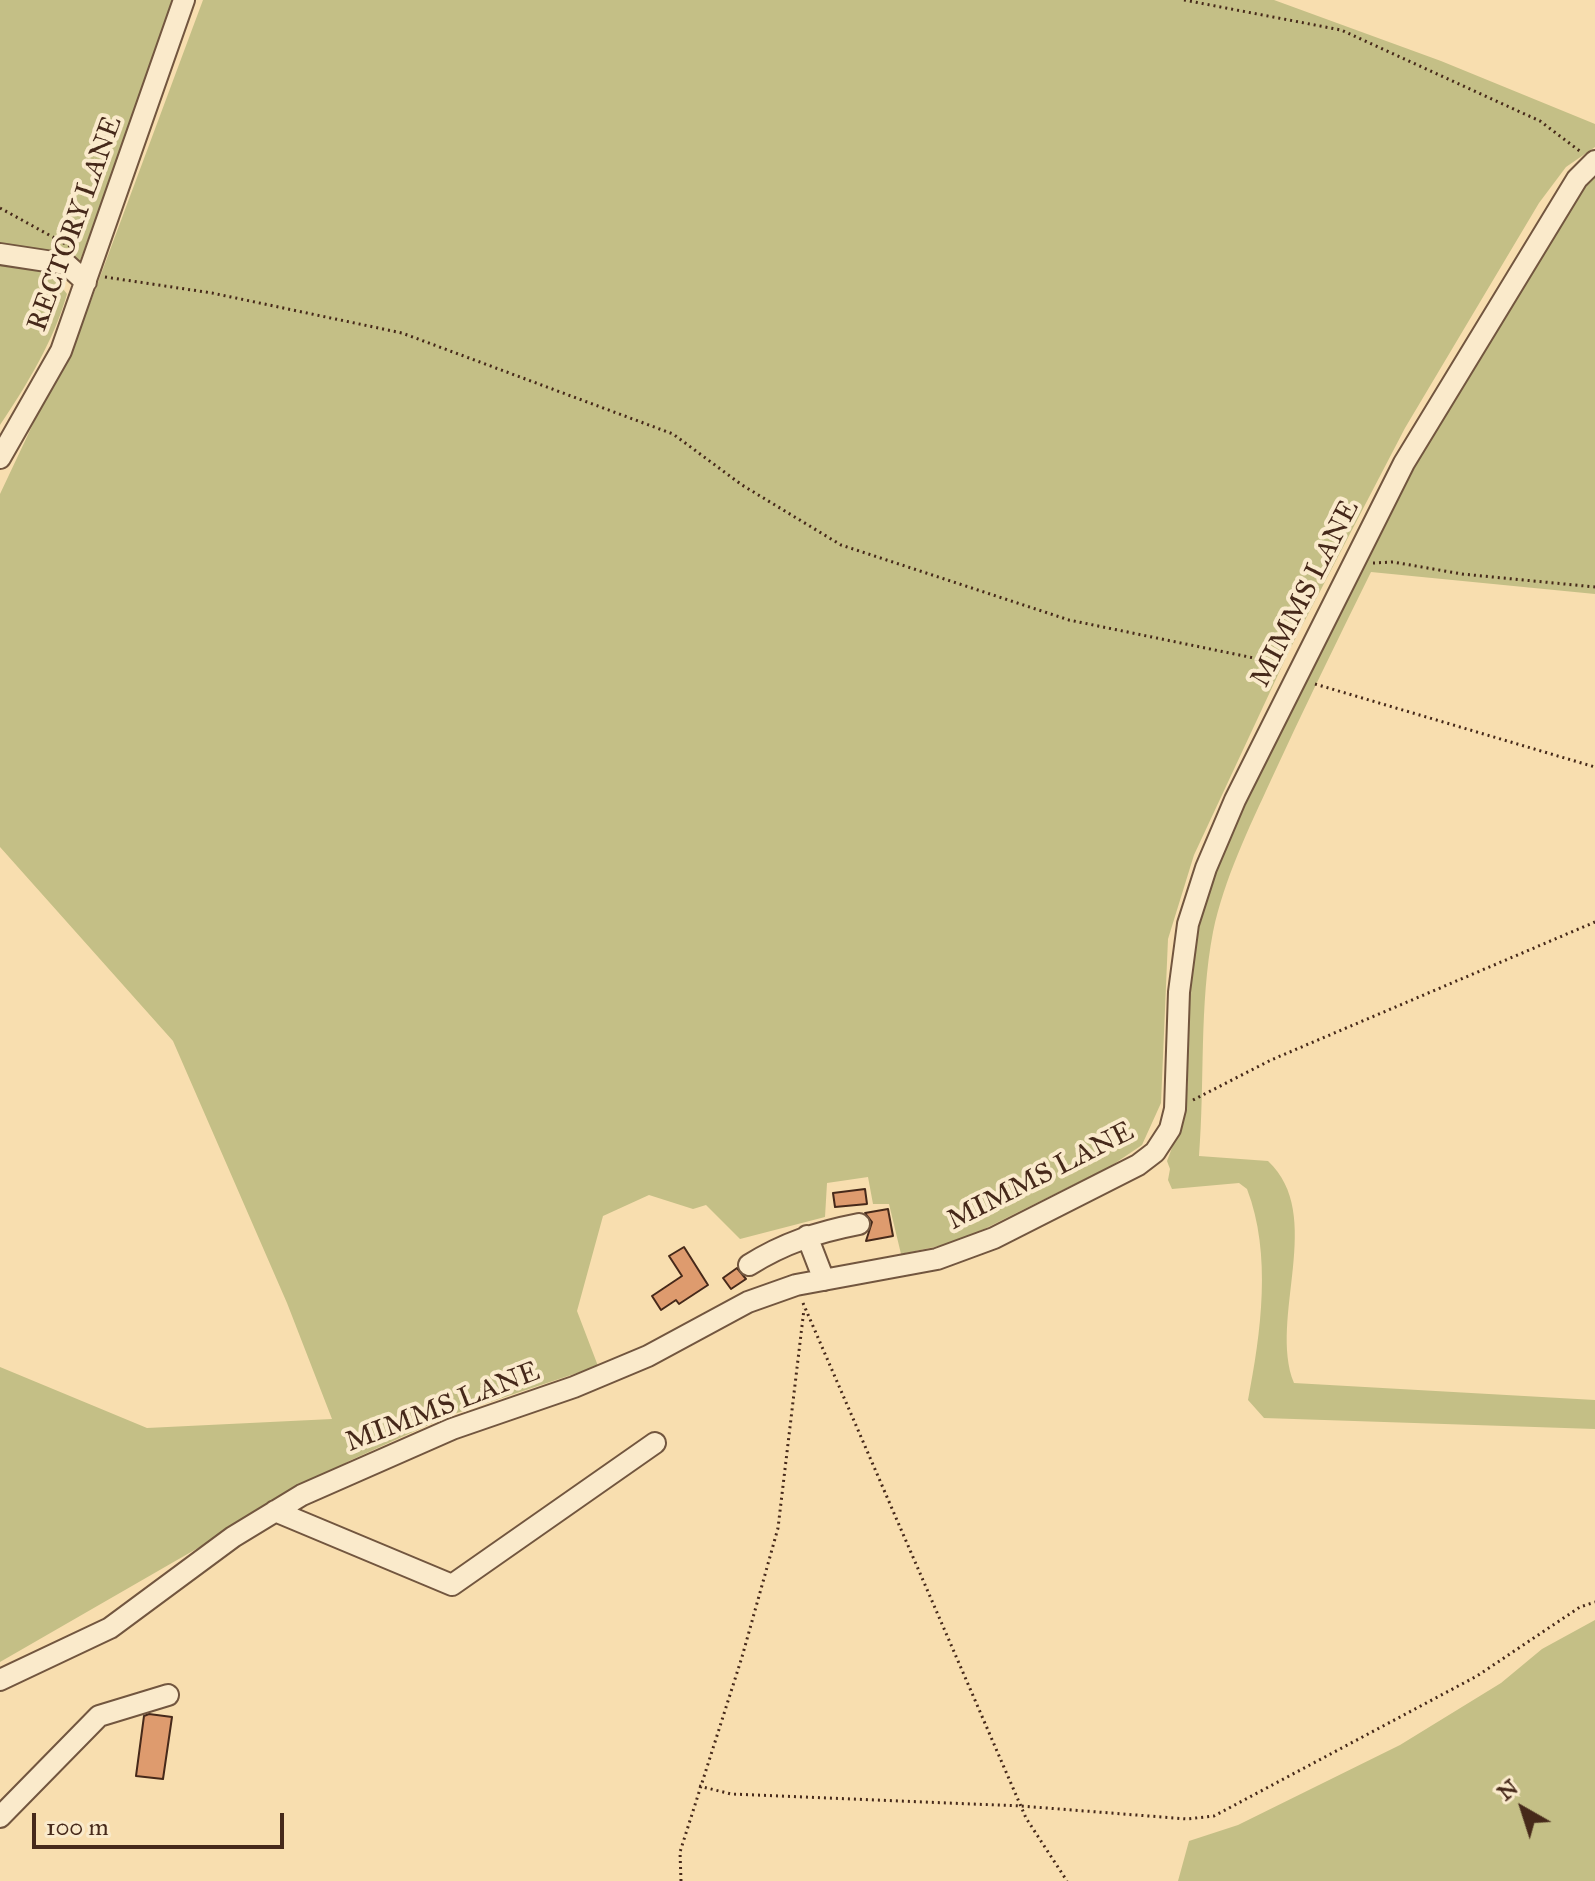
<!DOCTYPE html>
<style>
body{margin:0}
#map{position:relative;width:1595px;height:1881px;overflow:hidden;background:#f8deaf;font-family:"IM FELL Great Primer",serif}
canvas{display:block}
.north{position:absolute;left:1483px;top:1769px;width:80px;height:80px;-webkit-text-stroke:6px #faeacb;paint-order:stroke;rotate:321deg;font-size:22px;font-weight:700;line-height:32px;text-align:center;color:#46291a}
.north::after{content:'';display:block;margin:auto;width:28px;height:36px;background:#46291a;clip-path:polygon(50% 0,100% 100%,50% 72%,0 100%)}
.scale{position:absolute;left:32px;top:1813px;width:252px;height:36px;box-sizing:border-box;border:4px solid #46291a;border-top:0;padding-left:10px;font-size:24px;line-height:28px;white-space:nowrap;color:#46291a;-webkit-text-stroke:6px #faeacb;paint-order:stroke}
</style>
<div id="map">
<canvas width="1595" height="1881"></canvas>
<div class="north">N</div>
<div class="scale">100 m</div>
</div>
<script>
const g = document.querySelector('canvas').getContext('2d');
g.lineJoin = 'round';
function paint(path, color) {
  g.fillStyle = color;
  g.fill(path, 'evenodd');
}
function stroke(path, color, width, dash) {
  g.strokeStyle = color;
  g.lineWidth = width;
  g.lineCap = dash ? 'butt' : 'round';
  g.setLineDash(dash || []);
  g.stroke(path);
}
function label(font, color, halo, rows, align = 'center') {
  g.font = font + ' "IM FELL Great Primer",serif';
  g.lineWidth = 8;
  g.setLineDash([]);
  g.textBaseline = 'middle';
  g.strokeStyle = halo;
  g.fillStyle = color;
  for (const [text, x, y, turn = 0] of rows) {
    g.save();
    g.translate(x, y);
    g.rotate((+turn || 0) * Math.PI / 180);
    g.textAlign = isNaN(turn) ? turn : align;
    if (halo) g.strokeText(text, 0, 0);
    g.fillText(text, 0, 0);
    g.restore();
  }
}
paint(new Path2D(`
 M 0,0 L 175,0 L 80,261 L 72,254 L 0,243 Z
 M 203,0 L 1274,0 L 1441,61 L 1595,124 L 1595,147 L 1566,167 L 1539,203 L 1405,428 L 1290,649 L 1194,855 L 1168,939 L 1161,1103 L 1142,1145 L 1111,1166 L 958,1242 L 901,1254 L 889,1204 L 873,1204 L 868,1177 L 827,1183 L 825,1217 L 740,1239 L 706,1205 L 693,1209 L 649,1195 L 603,1216 L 577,1311 L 598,1366 L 448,1416 L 349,1461 L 0,1662 L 0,1367 L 147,1428 L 332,1419 L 287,1303 L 173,1041 L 0,847 L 0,494 L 91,301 Z
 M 1595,173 L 1595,594 L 1371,572 C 1337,641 1303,710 1271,780 C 1249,828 1224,879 1213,932 C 1199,1005 1205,1082 1199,1156 L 1268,1161 C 1326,1215 1268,1318 1294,1383 L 1595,1400 L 1595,1429 L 1264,1418 L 1248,1400 C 1261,1333 1272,1254 1247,1189 L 1239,1183 L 1172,1189 L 1168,1180 L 1170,1169 L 1167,1161 L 1184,1116 L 1188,1081 L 1185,1002 L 1197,916 L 1226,831 L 1406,472 L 1578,191 Z
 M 0,264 L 50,272 L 67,294 C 54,340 27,385 0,425 Z
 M 1595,1620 L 1595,1881 L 1178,1881 L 1189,1841 L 1238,1825 L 1400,1745 L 1501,1683 L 1542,1649 Z`), '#c4bf86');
const building = new Path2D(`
 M 865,1189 L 867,1204 L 835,1207 L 833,1193 Z
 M 888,1209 L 893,1236 L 866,1241 L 872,1222 L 865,1213 Z
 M 684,1247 L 708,1285 L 679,1304 L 676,1300 L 661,1310 L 652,1296 L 682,1276 L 669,1256 Z
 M 737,1268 L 746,1279 L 731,1289 L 723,1278 Z
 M 149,1714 L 172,1717 L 163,1779 L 136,1776 L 144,1716 Z`);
paint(building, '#de9b6e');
stroke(building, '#46291a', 2);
const minor = new Path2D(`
 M 0,254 L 66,264 L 86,282
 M 0,458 L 61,351 L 184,0
 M 807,1236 L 824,1280
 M 749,1265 C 784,1243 818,1232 859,1224
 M 275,1511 L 452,1585 L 655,1443
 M 0,1680 L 110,1628 L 233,1537 L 302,1495 L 452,1429 L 574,1387 L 648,1356 L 748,1302 L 796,1285 L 937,1259 L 994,1238 L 1138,1165 L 1155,1152 L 1170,1129 L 1175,1109 L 1179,992 L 1188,924 L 1206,868 L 1235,800 L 1404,463 L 1577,179 L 1595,161
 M 0,1817 L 99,1716 L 168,1695`);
stroke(minor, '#72563f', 24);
stroke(new Path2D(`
 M 1184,0 L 1341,30 L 1540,121 L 1581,152
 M 0,208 L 71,247
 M 105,277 L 212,293 L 402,333 L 673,434 L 742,485 L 841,545 L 1069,620 L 1254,658 L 1278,670
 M 1373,563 L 1393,562 L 1462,574 L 1595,587
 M 1315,684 L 1595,767
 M 1193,1100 L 1271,1060 L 1595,922
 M 803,1303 L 1026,1818 L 1067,1881
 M 699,1786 L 731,1794 L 1021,1806 L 1187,1819 L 1214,1816 L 1477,1676 L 1580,1607 L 1595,1602
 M 681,1881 L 680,1852 L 742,1657 L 778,1528 L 804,1309`), '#46291a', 3, [2, 4]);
stroke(minor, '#faeacb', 20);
label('28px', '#46291a', '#faeacb', [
 ["RECTORY LANE",76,224,-70],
 ["MIMMS LANE",1306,594,-63],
 ["MIMMS LANE",1041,1177,-27],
 ["MIMMS LANE",443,1408,-21]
]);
</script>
